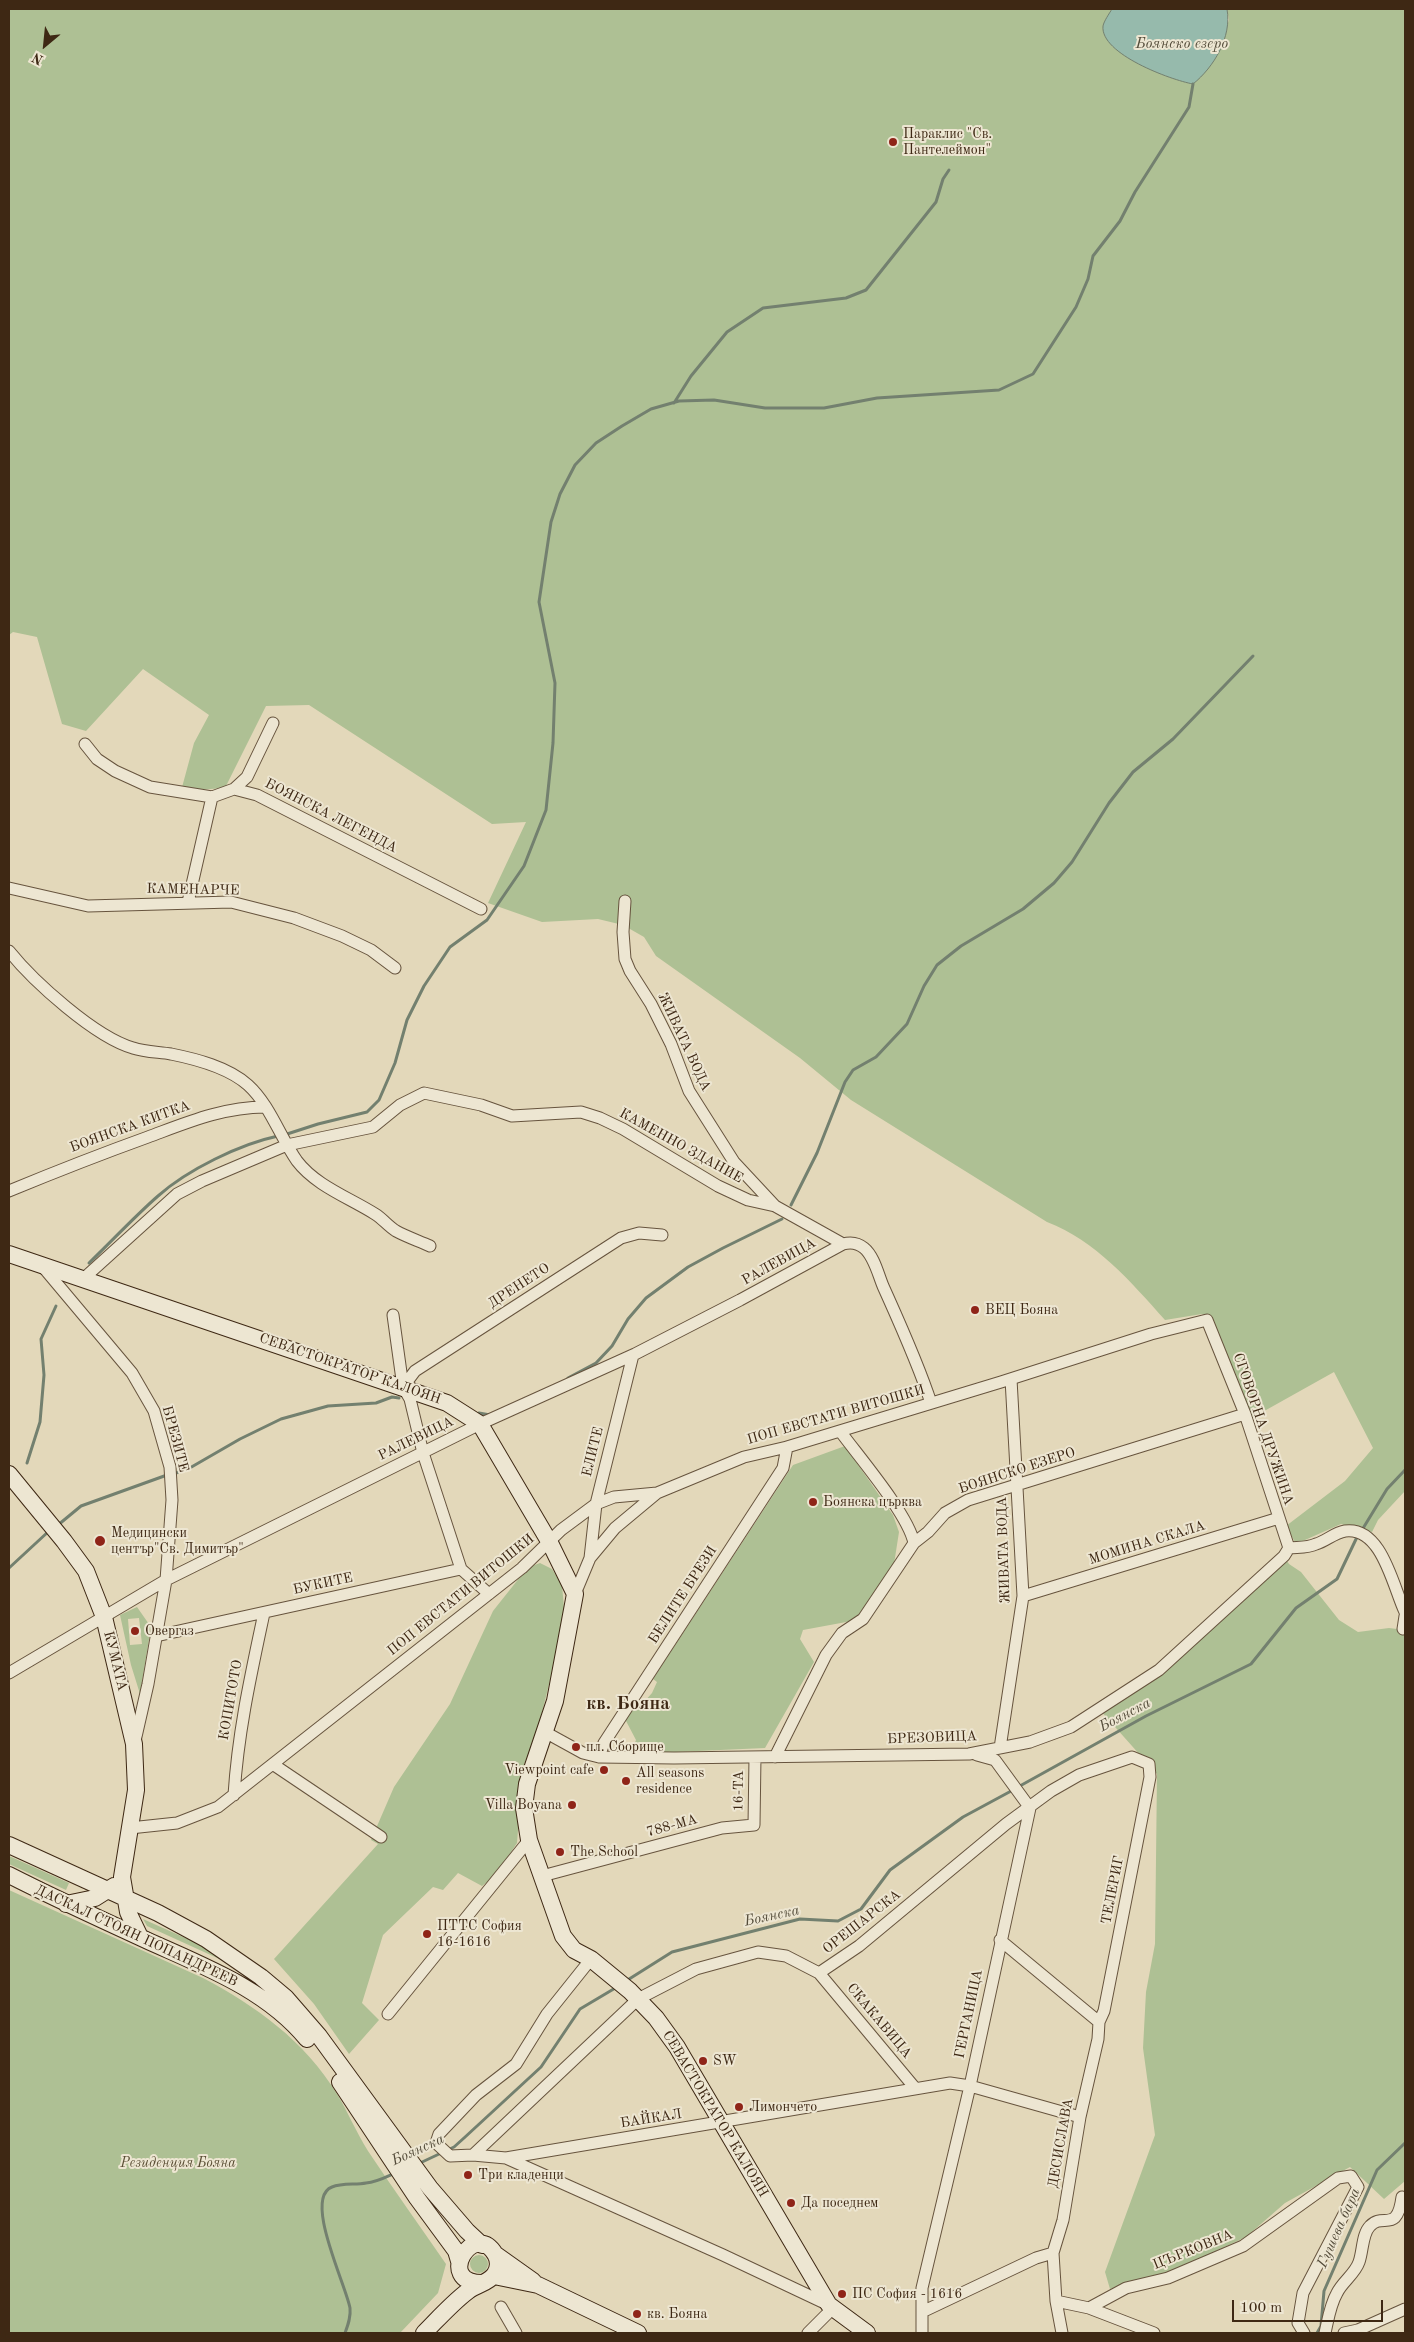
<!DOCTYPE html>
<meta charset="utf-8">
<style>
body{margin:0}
#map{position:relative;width:1414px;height:2342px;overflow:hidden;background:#e3d8ba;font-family:"Old Standard TT",serif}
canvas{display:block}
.frame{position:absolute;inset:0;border:10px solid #3e2814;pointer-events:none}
.north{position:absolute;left:20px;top:20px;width:50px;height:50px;-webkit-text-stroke:4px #ede6d2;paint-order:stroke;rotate:208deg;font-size:14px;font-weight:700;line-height:20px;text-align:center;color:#3e2814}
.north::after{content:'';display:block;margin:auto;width:18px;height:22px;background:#3e2814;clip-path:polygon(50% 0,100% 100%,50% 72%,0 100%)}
.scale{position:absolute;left:1232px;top:2300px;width:151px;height:22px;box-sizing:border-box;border:2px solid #3e2814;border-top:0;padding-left:6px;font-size:15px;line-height:18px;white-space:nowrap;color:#3e2814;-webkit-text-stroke:4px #ede6d2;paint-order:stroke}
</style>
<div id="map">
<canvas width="1414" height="2342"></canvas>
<div class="frame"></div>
<div class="north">N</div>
<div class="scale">100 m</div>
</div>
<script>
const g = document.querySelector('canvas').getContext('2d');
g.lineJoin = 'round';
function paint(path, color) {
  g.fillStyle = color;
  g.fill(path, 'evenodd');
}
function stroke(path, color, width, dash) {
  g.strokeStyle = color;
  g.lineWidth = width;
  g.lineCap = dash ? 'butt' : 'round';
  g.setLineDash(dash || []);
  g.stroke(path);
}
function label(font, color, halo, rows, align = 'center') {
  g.font = font + ' "Old Standard TT",serif';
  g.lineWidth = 4;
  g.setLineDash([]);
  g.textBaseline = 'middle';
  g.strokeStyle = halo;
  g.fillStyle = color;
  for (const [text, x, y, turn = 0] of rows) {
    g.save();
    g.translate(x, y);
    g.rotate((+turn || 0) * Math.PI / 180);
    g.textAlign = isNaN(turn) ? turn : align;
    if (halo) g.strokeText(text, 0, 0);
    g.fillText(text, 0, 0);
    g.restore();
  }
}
paint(new Path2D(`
 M 9,9 L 1112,9 L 1103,26 L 1215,59 L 1229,20 L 1227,9 L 1405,9 L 1405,1491 L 1378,1520 L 1372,1532 L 1341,1524 L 1296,1544 L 1286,1526 L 1345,1481 L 1373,1448 L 1334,1372 L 1250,1419 L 1214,1322 L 1202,1314 L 1165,1320 C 1130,1281 1096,1241 1047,1222 L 851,1100 L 800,1058 L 656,956 L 644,937 L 623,925 L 598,919 L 542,922 L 488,903 L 526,822 L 492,824 L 309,705 L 266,706 L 225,788 L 181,791 L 194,743 L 209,715 L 143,669 L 86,731 L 62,724 L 37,637 L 13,632 L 9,635 Z
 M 845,1446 L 893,1515 L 899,1532 L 894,1564 L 857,1620 L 803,1630 L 800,1639 L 814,1662 L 765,1748 L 653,1753 L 631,1752 L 636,1740 L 625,1719 L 638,1702 L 643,1703 L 652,1693 L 657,1682 L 653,1679 L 793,1465 Z
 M 1284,1556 L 1289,1564 L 1301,1572 L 1339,1620 L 1358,1632 L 1389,1628 L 1405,1630 L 1405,2181 L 1384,2199 L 1350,2167 L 1285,2203 L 1246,2237 L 1164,2275 L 1110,2289 L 1105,2272 L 1155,2135 L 1143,2048 L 1146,1992 L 1155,1944 L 1157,1774 L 1099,1709 L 1159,1670 Z
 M 540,1563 L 552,1569 L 562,1585 L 565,1619 L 537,1733 L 523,1767 L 517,1843 L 496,1875 L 482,1886 L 458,1873 L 443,1890 L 433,1887 L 383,1935 L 362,2003 L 379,2020 L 349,2054 L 314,2004 L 274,1959 L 378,1844 L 371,1840 L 394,1787 L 450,1704 L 493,1611 L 520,1577 L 532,1566 Z
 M 137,1607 L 151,1627 L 140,1694 L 131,1665 L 120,1615 ZM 139,1618 L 142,1644 L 130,1645 L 128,1619 Z
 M 9,1856 L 69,1883 L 66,1890 L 9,1864 Z
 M 9,1890 L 203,1978 C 256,2006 305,2041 337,2094 C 348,2112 356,2132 368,2151 C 393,2189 420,2226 446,2264 L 438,2293 L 400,2333 L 9,2333 Z
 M 143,1919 L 201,1945 L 226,1962 L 147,1926 Z
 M470 2264a9 9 0 1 1 18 0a9 9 0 1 1-18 0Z`), '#aec094');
const water = new Path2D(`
 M 1112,9 L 1227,9 C 1232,37 1214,67 1193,84 C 1171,80 1100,54 1103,26 C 1104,21 1109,14 1112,9 Z`);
paint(water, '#96baac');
stroke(water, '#73806f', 1);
stroke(new Path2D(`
 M 674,403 L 691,376 L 727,332 L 763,308 L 846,298 L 866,290 L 936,202 L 943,179 L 949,170
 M 284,1135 L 318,1124 L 367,1112 L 379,1100 L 395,1063 L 407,1020 L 424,986 L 450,947 L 487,920 L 524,866 L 546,810 L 553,743 L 555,683 L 539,602 L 551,522 L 560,494 L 575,465 L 596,443 L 622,426 L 651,409 L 679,401 L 714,400 L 765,408 L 824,408 L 877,398 L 999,390 L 1033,374 L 1076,307 L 1088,279 L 1093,256 L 1120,221 L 1135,192 L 1189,107 L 1193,84
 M 791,1205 L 817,1153 L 845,1082 L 853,1070 L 876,1057 L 907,1024 L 924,986 L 937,965 L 961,946 L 1023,909 L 1054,883 L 1072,862 L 1109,803 L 1133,772 L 1173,739 L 1253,656
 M 89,1263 C 112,1241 134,1217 158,1196 C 187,1170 240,1144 278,1136
 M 568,1378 L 596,1363 L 612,1346 L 628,1319 L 646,1298 L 688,1267 L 723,1248 L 782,1219
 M 479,1413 L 490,1415
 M 27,1463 L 40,1422 L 44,1375 L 41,1339 L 56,1306
 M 173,1474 L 188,1469 L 240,1439 L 281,1419 L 328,1406 L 376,1403 L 392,1397 L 399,1398
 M 58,1525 L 81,1506 L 167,1475
 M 1362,1530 L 1387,1489 L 1405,1470
 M 9,1568 L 49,1531
 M 1018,1787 L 1146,1716 L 1251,1664 L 1296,1608 L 1337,1579 L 1358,1535
 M 626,1981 L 672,1952 L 800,1919 L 838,1921 L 861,1909 L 890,1870 L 963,1817 L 1013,1790
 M 420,2163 L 454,2147 L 464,2138 L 541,2067 L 580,2009 L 617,1987
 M 345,2333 C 348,2325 351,2317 350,2308 C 346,2285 303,2198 332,2187 C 342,2183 356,2185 366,2183 C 377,2182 386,2177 395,2173
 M 1317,2333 L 1321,2326 L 1324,2291 L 1377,2170 L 1405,2143`), '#73806f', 3);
const minor = new Path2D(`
 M 85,744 L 97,759 L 115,771 L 150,787 L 212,797 L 234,789 L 257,795 L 481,909
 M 234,789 L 247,777 L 273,723
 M 9,888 L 88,906 L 231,902 L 294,918 L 342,936 L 371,950 L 395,968
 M 625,901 L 623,932 L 625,959 L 630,971 L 651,1004 L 671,1044 L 689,1091 L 734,1162 L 775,1206
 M 188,902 L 212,797
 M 9,951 C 34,982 95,1037 133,1048 C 145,1052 159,1052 171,1054 C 196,1059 228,1067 248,1085 C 270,1105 280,1137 297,1161 C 316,1186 350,1198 375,1214 C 383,1219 388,1226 396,1231 C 407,1237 419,1241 430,1246
 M 9,1191 C 55,1172 101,1154 148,1137 C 186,1123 223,1107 265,1107
 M 43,1267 L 132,1373 L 154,1411 L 170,1467 L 172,1500 L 166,1580 L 148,1684 L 135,1741
 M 83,1279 L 177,1194 L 202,1181 L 287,1145 L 373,1127 L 400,1105 L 424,1093 L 481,1105 L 512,1116 L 581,1112 L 600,1118 L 623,1129 L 718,1186 L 748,1200 L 775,1206 L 843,1244 C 850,1242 858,1243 864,1248 C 874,1256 878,1274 883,1286 C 900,1324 918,1363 931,1403
 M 393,1315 L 403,1387 L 410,1399 L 423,1453 L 461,1569
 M 403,1387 L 415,1371 L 621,1238 L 639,1233 L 662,1235
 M 840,1431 C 859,1457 908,1514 914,1543
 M 1289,1548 C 1298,1547 1308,1548 1316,1544 C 1326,1541 1334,1533 1345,1531 C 1382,1526 1393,1587 1405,1612
 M 590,1558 L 596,1504 L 633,1355
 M 575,1594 L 590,1558 L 615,1528 L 657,1493
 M 1023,1596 L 1279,1518
 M 1403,1629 L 1405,1616
 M 156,1636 L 461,1569 L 489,1594
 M 9,1673 L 166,1580 L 480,1424 L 635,1354 L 740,1300 L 843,1244
 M 543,1731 L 583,1753 L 599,1757 L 674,1758 L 969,1754 L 1030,1742 L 1071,1727 L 1159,1670 L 1284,1556 L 1289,1548
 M 1000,1748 L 1023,1596 L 1011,1379
 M 977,1755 L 995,1760 L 1030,1808
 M 599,1757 L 604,1743 L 783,1468 L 787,1447
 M 775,1757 L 826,1655 L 842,1633 L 863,1619 L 914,1543 L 928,1532 L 945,1513 L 968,1500 L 1245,1414
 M 274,1765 L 381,1837
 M 234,1795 C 238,1732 251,1674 264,1613
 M 130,1828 L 177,1823 L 218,1807 L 522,1568 L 561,1530 L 596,1504 L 614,1497 L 657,1493 L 744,1457 L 787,1447 L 1001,1382 L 1151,1334 L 1207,1320 L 1245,1414 L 1289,1548
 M 542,1876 L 722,1828 L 754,1825 L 755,1757
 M 1000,1940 L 1099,2022
 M 591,1959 L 547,2014 L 516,2064 L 476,2095 L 439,2134 L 436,2143 L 450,2156 L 473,2155 L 506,2158 L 950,2083 L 970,2086 L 1080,2117
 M 819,1973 L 915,2088
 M 388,2014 L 529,1840
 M 473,2155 L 638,1999 L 696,1969 L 758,1952 L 786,1956 L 819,1973 L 859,1946 L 1006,1824 L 1051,1791 L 1079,1775 L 1132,1757 L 1149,1764 L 1150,1777 L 1104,2011 L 1099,2022 L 1098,2039 L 1080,2117 L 1063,2220 L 1053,2253 L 1056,2301 L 1062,2333
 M 506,2158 L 723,2255 L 829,2305
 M 1056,2301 L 1089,2308 L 1154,2333
 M 501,2307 L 516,2333
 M 1089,2308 L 1126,2288 L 1168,2278 L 1243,2246 L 1338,2178 L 1351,2176 L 1358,2187 L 1303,2293 L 1298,2323 L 1304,2333
 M 922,2312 L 1036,2258 L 1053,2253
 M 808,2333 L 832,2309
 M 922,2333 L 922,2288 L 970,2086 L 1030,1808
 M 1325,2333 C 1328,2320 1330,2305 1337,2293 C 1342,2282 1355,2274 1359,2262 C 1363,2251 1362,2234 1370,2226 C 1383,2212 1397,2234 1402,2197
 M 1344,2333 L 1358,2330 L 1405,2309`);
const secondary = new Path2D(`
 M 9,1254 L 447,1403 L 480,1424 L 550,1543 L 575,1594 L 555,1701 L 527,1784 L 524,1808 L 529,1840 L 563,1936 L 574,1950 L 591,1959 L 630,1991 L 656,2018 L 677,2047 L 829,2305 L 867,2333
 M 9,1474 L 64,1541 L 86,1571 L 104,1617 L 134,1744 L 136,1790 L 122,1877 L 128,1912 L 140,1937
 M 9,1845 L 158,1913 L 206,1939 L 261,1977 L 286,1998 L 319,2036 L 430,2188 L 467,2231 L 482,2245
 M 9,1875 C 54,1898 100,1919 146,1940 C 203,1966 266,1989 307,2039
 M 66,1904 L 95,1898 L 114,1886
 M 340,2082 L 417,2198 L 456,2251 L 459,2261
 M 495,2254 L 533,2281
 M 494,2276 L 538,2285 L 638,2333
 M 424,2333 C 438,2319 452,2303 468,2291 C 476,2285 488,2283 494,2275 C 499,2269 499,2260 495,2254 C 474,2219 434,2283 482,2283`);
stroke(minor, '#67543e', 13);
stroke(secondary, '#3e2814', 18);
stroke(minor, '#ede6d2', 11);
stroke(secondary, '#ede6d2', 16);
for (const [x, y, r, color] of [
 [893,142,5,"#8f2418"],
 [975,1310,5,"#8f2418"],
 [813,1502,5,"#8f2418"],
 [100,1541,6,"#8f2418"],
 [135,1631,5,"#8f2418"],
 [576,1747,5,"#8f2418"],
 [604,1770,5,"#8f2418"],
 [626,1781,5,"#8f2418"],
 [572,1805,5,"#8f2418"],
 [560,1852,5,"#8f2418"],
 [427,1934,5,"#8f2418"],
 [703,2061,5,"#8f2418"],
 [739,2107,5,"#8f2418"],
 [468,2175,5,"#8f2418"],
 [791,2203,5,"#8f2418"],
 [842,2294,5,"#8f2418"],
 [637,2314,5,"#8f2418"]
]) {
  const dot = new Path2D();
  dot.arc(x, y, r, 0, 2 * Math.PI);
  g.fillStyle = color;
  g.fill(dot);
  stroke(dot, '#ede6d2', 2);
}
label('14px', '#3e2814', '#ede6d2', [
 ["Параклис \"Св.",903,134],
 ["Пантелеймон\"",903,150],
 ["ВЕЦ Бояна",985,1310],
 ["Боянска църква",823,1502],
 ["Медицински",111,1533],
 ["център\"Св. Димитър\"",111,1549],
 ["Овергаз",145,1631],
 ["пл. Сборище",586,1747],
 ["Viewpoint cafe",594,1770,"right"],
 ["All seasons",636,1773],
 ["residence",636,1789],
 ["Villa Boyana",562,1805,"right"],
 ["The School",570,1852],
 ["ПТТС София",437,1926],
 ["16-1616",437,1942],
 ["SW",713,2061],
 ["Лимончето",749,2107],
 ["Три кладенци",478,2175],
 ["Да поседнем",801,2203],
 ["ПС София - 1616",852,2294],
 ["кв. Бояна",647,2314]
], 'left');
label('14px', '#3e2814', '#ede6d2', [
 ["БОЯНСКА ЛЕГЕНДА",331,816,27],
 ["КАМЕНАРЧЕ",193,890,1],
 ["ЖИВАТА ВОДА",684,1042,65],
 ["БОЯНСКА КИТКА",130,1127,-20],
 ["КАМЕННО ЗДАНИЕ",681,1146,29],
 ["РАЛЕВИЦА",779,1262,-29],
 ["ДРЕНЕТО",519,1286,-33],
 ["СЕВАСТОКРАТОР КАЛОЯН",350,1369,19],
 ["ПОП ЕВСТАТИ ВИТОШКИ",836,1415,-16],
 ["СГОВОРНА ДРУЖИНА",1263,1429,71],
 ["БРЕЗИТЕ",175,1439,75],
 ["РАЛЕВИЦА",416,1439,-26],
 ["ЕЛИТЕ",593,1452,-76],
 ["БОЯНСКО ЕЗЕРО",1017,1471,-18],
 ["МОМИНА СКАЛА",1147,1543,-17],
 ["ЖИВАТА ВОДА",1004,1550,-92],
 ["БУКИТЕ",323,1584,-12],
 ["ПОП ЕВСТАТИ ВИТОШКИ",461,1595,-39],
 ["БЕЛИТЕ БРЕЗИ",683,1595,-57],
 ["КУМАТА",115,1661,76],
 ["КОПИТОТО",231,1700,-80],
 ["БРЕЗОВИЦА",932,1738,-2],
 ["16-ТА",739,1791,-89],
 ["788-МА",672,1826,-15],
 ["ТЕЛЕРИГ",1113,1890,-79],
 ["ОРЕШАРСКА",862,1922,-38],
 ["ДАСКАЛ СТОЯН ПОПАНДРЕЕВ",136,1936,25],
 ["ГЕРГАНИЦА",969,2014,-78],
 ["СКАКАВИЦА",879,2021,50],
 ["СЕВАСТОКРАТОР КАЛОЯН",715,2114,59],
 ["БАЙКАЛ",651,2119,-9],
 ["ДЕСИСЛАВА",1061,2143,-80],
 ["ЦЪРКОВНА",1193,2250,-22]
]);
label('italic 14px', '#5a4e34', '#ede6d2', [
 ["Резиденция Бояна",178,2163]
]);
label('italic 15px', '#544c3a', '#ede6d2', [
 ["Боянско езеро",1182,44],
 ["Боянска",1125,1715,-28],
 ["Боянска",772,1916,-12],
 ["Боянска",418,2150,-25],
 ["Гушева бара",1339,2228,-66]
]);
label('bold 19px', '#3e2814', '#ede6d2', [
 ["кв. Бояна",628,1704]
]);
</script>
